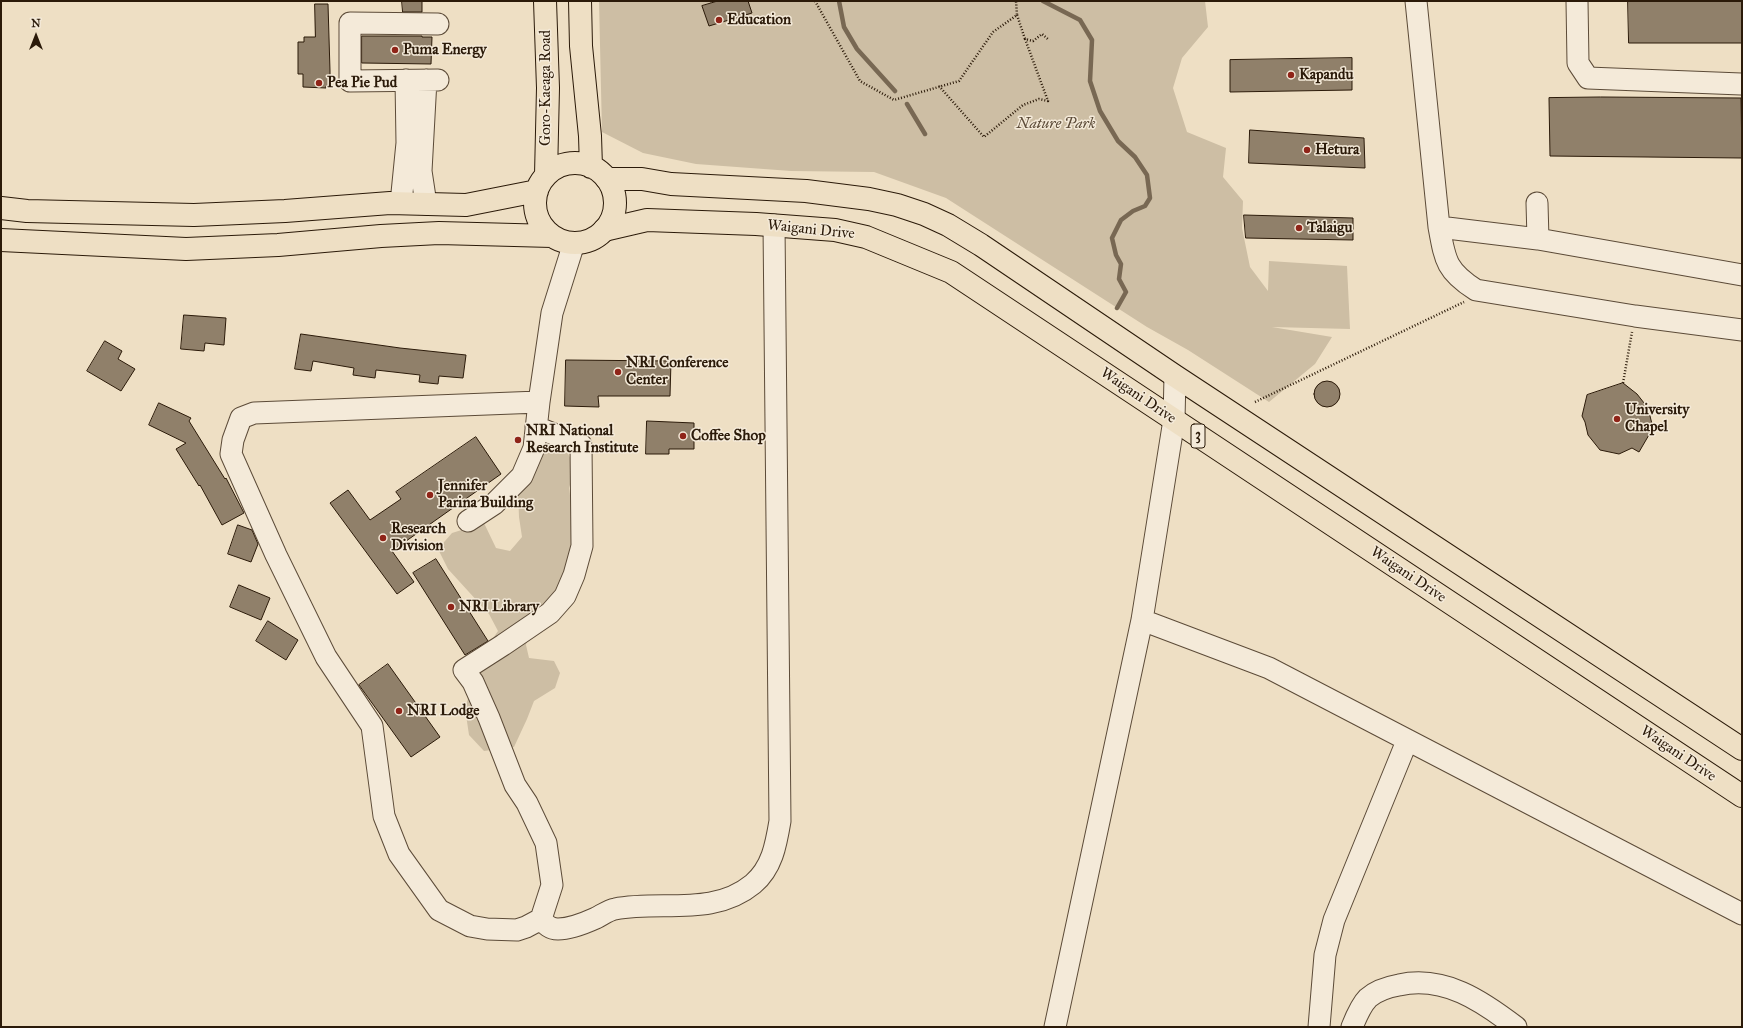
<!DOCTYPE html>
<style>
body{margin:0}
#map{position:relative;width:1743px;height:1028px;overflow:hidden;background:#eedfc4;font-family:"IM FELL Great Primer",serif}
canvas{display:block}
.frame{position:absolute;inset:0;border:2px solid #2b1a09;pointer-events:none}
.north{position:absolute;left:16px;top:16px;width:40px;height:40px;-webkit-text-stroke:3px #f4ead9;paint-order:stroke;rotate:0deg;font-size:11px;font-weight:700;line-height:16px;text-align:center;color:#2b1a09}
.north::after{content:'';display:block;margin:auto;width:14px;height:18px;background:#2b1a09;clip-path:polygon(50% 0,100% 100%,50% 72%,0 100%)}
</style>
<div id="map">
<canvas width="1743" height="1028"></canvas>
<div class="frame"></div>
<div class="north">N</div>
</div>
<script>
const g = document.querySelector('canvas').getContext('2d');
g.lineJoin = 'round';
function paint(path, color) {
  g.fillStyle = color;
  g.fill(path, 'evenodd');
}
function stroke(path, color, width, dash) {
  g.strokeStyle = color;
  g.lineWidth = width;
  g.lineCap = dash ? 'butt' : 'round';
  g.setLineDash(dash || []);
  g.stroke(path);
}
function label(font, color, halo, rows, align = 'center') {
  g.font = font + ' "IM FELL Great Primer",serif';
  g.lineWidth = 3;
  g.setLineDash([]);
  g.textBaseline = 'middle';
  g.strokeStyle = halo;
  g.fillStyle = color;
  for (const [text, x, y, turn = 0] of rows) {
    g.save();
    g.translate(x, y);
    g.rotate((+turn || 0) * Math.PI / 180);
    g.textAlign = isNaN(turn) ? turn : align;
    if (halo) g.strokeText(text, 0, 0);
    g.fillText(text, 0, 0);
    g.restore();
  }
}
paint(new Path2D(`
 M 599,1 L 1205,1 L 1208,27 L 1182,58 L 1173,88 L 1187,132 L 1226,148 L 1223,177 L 1243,201 L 1242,228 L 1250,267 L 1268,291 L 1269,261 L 1347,266 L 1350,329 L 1272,327 L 1332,337 L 1315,364 L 1269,402 L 1188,350 L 1147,327 L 946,198 L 874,172 L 791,171 L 696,164 L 643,153 L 602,132 Z
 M 552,443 L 566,449 L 575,469 L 569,488 L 576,538 L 568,603 L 532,616 L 526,645 L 529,658 L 554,661 L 560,673 L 555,688 L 534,701 L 527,719 L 514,747 L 484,751 L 469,735 L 465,708 L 483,653 L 498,631 L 489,614 L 448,569 L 438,549 L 452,533 L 484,523 L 496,548 L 510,551 L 522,537 L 519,517 L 518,490 L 538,456 Z`), '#cdbea4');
stroke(new Path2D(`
 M 839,1 L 844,27 L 857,49 L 895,91
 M 1043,1 L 1080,20 L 1092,40 L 1090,81 L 1100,111 L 1118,141 L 1135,157 L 1147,175 L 1150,198 L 1145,206 L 1133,211 L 1121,220 L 1112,238 L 1116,255 L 1121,264 L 1119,279 L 1126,292 L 1117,308
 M 907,104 L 925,134`), '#786853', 4.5);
const building = new Path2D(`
 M 402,1 L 422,1 L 422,12 L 403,12 Z
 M 718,1 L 748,1 L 752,13 L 709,26 L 702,6 Z
 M 1628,1 L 1742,1 L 1742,43 L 1629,43 Z
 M 315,4 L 328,4 L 330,71 L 330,86 L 326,86 L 326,88 L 303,87 L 303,74 L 298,74 L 298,42 L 304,42 L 304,37 L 315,37 Z
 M 362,36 L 422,36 L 422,37 L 432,37 L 431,64 L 362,63 Z
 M 1352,58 L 1352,90 L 1230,92 L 1230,60 Z
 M 1601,97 L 1741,98 L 1742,158 L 1550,156 L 1549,98 Z
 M 1250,130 L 1364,138 L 1365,168 L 1249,163 Z
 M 1244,215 L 1353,218 L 1353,240 L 1246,238 Z
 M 184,315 L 226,318 L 224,345 L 205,343 L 204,351 L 181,349 Z
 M 301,334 L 400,348 L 466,355 L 463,378 L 439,376 L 438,384 L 419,382 L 420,375 L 376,370 L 375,378 L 353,375 L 354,368 L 313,361 L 311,371 L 295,369 Z
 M 105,341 L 122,351 L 118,359 L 135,369 L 121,391 L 87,371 Z
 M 566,360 L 671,361 L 670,396 L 598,396 L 599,407 L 565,406 Z
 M1314 394a13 13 0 1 1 26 0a13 13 0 1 1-26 0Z
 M 1623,383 L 1637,394 L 1648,408 L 1653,428 L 1639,452 L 1632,448 L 1619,454 L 1600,450 L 1588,435 L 1585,422 L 1582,416 L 1587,395 Z
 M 159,403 L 191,418 L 189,421 L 225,479 L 226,478 L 244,513 L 222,525 L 200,485 L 199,486 L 176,449 L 186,443 L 149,425 Z
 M 647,421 L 694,423 L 694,449 L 669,449 L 669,454 L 646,454 Z
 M 476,437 L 501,474 L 392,551 L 414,582 L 397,594 L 330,503 L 348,490 L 370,520 L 401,499 L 396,492 Z
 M 238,525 L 252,530 L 258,544 L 251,562 L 228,554 Z
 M 436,559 L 488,641 L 465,655 L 413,573 Z
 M 239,585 L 270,598 L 261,620 L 230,607 Z
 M 268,621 L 298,640 L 286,660 L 256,641 Z
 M 388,664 L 440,737 L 411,757 L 359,685 Z`);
paint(building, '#90806a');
stroke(building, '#2b1a09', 1);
const minor = new Path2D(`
 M 1416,1 L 1439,227 C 1445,260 1446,271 1476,290 L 1635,316 L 1742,330
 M 1577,1 L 1578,63 L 1588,78 L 1741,84
 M 438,24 L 350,23 L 350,81 L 438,80
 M 426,80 L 421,171 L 426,204
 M 401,203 L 407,143 L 406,80
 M 1537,203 L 1538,239
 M 1439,227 L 1538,239 L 1742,275
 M 536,427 L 581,445 L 582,546 L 574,575 L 565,596 L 550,613 L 503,645 L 464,670 L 473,682 L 489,718 L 515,785 L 527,803 L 546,843 L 552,885 L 541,919 L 526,927 L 517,930 L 487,929 L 470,926 L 439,910 L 399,854 L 384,816 L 372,726 L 326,657 L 276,555 L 231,454 L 233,440 L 241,418 L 254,413 L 539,402
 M 468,521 L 494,504 L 522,476 L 534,448 L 539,402 L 552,313 L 574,243
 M 1142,620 L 1269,668 L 1742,914
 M 541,919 C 546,925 550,929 558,929 C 570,929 585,923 596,918 C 602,915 609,910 615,909 C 661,900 713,917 753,884 C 772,868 776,845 780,821 L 774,225
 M 1055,1027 L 1142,620 L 1174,420 L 1175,376
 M 1319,1027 L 1325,955 L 1334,920 L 1407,741
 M 1352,1027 C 1356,1017 1361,1005 1368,998 C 1377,990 1388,987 1399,985 C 1444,975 1482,1001 1516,1027`);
const major = new Path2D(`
 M 545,1 L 548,88 L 546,175
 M 580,1 L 581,46 L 590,136 L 591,167
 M535 203a40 40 0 1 1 80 0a40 40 0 1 1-80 0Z
 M 1,208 L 27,211 L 194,215 L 285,211 L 390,203 L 466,205 L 537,191
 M 1,240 L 186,249 L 278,245 L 381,236 L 439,233 L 552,236`);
const highway = new Path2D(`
 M 607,179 L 642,179 L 671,184 L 806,191 L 869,199 L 897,205 L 924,214 L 948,225 L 981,245 L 1175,376 L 1742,749
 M 604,230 L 647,220 L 756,224 L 835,230 L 866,237 L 951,272 L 1742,796`);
stroke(minor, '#5c4b38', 23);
stroke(major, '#2b1a09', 24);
stroke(highway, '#2b1a09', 24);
stroke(new Path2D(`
 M 710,1 L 713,1
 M 815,1 L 860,81 L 894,100 L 959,81 L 993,32 L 1017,15 L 1016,1
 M 1017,15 L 1025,39
 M 939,86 L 984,137 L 1023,105 L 1039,99 L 1048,101 L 1025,39 L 1033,41 L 1042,34 L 1049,40
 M 1623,383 L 1632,332
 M 1255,402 L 1464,302`), '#2b1a09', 2.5, [1, 2]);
stroke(minor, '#f4ead9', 21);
stroke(major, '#eedfc4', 22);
stroke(highway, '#eedfc4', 22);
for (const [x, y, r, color] of [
 [719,20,4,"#8f2418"],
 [395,50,4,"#8f2418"],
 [1291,75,4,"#8f2418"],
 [319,83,4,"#8f2418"],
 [1307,150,4,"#8f2418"],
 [1299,228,4,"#8f2418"],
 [618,372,4,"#8f2418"],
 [1617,419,4,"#8f2418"],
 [683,436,4,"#8f2418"],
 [518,440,4,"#8f2418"],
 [430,495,4,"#8f2418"],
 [383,538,4,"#8f2418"],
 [451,607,4,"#8f2418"],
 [399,711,4,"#8f2418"]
]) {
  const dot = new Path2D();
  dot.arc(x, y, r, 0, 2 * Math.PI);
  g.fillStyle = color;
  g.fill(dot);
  stroke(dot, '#f4ead9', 1.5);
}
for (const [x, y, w] of [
 [1198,436,14]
]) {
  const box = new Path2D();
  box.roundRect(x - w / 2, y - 12, w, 24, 3);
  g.fillStyle = '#f4ead9';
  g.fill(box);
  stroke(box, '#2b1a09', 1);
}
label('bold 14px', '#2b1a09', null, [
 ["3",1198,436]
]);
label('bold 15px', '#2b1a09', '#f4ead9', [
 ["Education",727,20],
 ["Puma Energy",403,50],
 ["Kapandu",1299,75],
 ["Pea Pie Pud",327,83],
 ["Hetura",1315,150],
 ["Talaigu",1307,228],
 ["NRI Conference",626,363],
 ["Center",626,380],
 ["University",1625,410],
 ["Chapel",1625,427],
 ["NRI National",526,431],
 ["Research Institute",526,448],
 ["Coffee Shop",691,436],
 ["Jennifer",438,486],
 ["Parina Building",438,503],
 ["Research",391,529],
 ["Division",391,546],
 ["NRI Library",459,607],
 ["NRI Lodge",407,711]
], 'left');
label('15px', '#2b1a09', '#f4ead9', [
 ["Goro-Kaeaga Road",546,88,-90],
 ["Waigani Drive",811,230,6],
 ["Waigani Drive",1138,396,34],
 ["Waigani Drive",1408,575,34],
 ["Waigani Drive",1678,754,34]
]);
label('italic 15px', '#5c4b38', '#f4ead9', [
 ["Nature Park",1056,124]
]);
</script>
